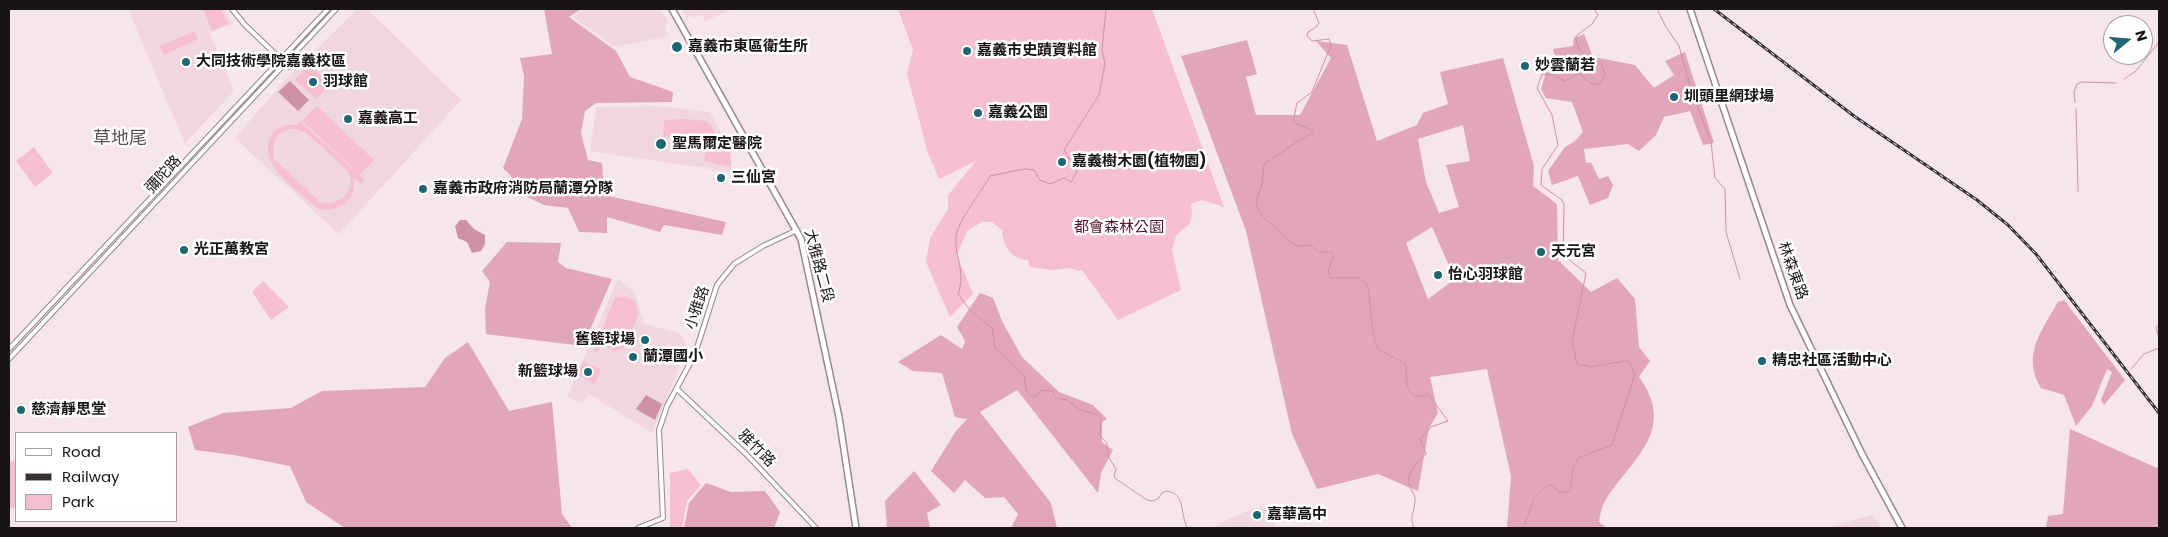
<!DOCTYPE html>
<meta charset="utf-8">
<style>
body{margin:0}
#map{position:relative;width:2168px;height:537px;overflow:hidden;background:#f6e5e9;font-family:Poppins,sans-serif}
canvas{display:block}
.frame{position:absolute;inset:0;border:10px solid #191415;pointer-events:none}
.legend{position:absolute;left:15px;top:432px;width:162px;height:90px;box-sizing:border-box;background:#fff;border:1px solid #a3a1a1;margin:0;padding:6px 9px;list-style:none;font-size:15px;color:#191415}
.legend li{display:flex;align-items:center;gap:10px;height:25px}
.legend b{width:25px;border:1px solid #a3a1a1}
.north{position:absolute;left:2103px;top:15px;width:50px;height:50px;box-sizing:border-box;background:#fff;border:1px solid #a3a1a1;border-radius:50%;rotate:73deg;font-size:14px;font-weight:700;line-height:20px;text-align:center;color:#191415}
.north::after{content:'';display:block;margin:auto;width:18px;height:22px;background:#1c6771;clip-path:polygon(50% 0,100% 100%,50% 72%,0 100%)}
</style>
<div id="map">
<canvas width="2168" height="537"></canvas>
<div class="frame"></div>
<ul class="legend">
<li><b style="height:6px;background:#fff"></b>Road</li>
<li><b style="height:6px;background:#363031"></b>Railway</li>
<li><b style="height:14px;background:#f6bfcf"></b>Park</li>
</ul>
<div class="north">N</div>
</div>
<script>
const g = document.querySelector('canvas').getContext('2d');
g.lineJoin = 'round';
function paint(path, color) {
  g.fillStyle = color;
  g.fill(path, 'evenodd');
}
function stroke(path, color, width, dash) {
  g.strokeStyle = color;
  g.lineWidth = width;
  g.lineCap = dash ? 'butt' : 'round';
  g.setLineDash(dash || []);
  g.stroke(path);
}
function label(font, color, halo, rows, align = 'center') {
  g.font = font + ' Poppins,"Noto Sans TC",sans-serif';
  g.lineWidth = 5;
  g.setLineDash([]);
  g.textBaseline = 'middle';
  g.strokeStyle = halo;
  g.fillStyle = color;
  for (const [text, x, y, turn = 0] of rows) {
    g.save();
    g.translate(x, y);
    g.rotate((+turn || 0) * Math.PI / 180);
    g.textAlign = isNaN(turn) ? turn : align;
    if (halo) g.strokeText(text, 0, 0);
    g.fillText(text, 0, 0);
    g.restore();
  }
}
paint(new Path2D(`
 M 128,9 L 224,9 L 233,23 L 209,33 L 234,91 L 185,143 Z
 M 357,9 L 367,9 L 461,100 L 339,234 L 235,138 L 287,78 Z
 M 586,9 L 660,9 L 668,22 L 665,28 L 669,36 L 614,47 L 573,17 Z
 M 682,9 L 733,9 L 705,21 L 703,15 L 693,18 L 691,15 L 687,18 Z
 M 658,106 L 710,112 L 723,136 L 732,136 L 731,172 L 590,151 L 596,107 Z
 M 618,278 L 635,293 L 644,324 L 678,333 L 686,343 L 678,371 L 652,433 L 589,394 L 582,403 L 567,397 Z
 M 1284,504 L 1275,511 L 1277,520 L 1274,528 L 1210,528 L 1251,509 Z
 M 1872,515 L 1883,528 L 1826,528 Z`), '#f0d7de');
paint(new Path2D(`
 M 203,9 L 221,9 L 228,24 L 212,31 Z
 M 898,9 L 1152,9 L 1224,207 L 1202,200 L 1191,204 L 1192,215 L 1190,223 L 1176,236 L 1172,250 L 1181,290 L 1118,320 L 1082,270 L 1078,271 L 1070,268 L 1052,270 L 1030,267 L 1028,260 C 1010,259 1004,247 1002,230 L 992,222 L 982,222 L 967,231 L 957,255 L 973,294 L 950,317 L 926,262 L 930,238 L 948,209 L 948,195 L 976,161 L 939,179 L 928,153 L 907,74 L 913,50 Z
 M 195,31 L 198,39 L 164,55 L 160,46 Z
 M 309,64 L 330,84 L 316,99 L 295,80 Z
 M 317,106 L 374,160 L 359,175 L 364,180 L 361,184 L 354,178 C 357,199 340,212 320,210 C 300,192 254,164 272,134 C 277,126 288,124 296,125 L 300,121 L 359,175 L 346,162 L 351,157 L 346,162 L 302,121 ZM 290,129 C 293,129 298,129 302,131 C 309,134 340,163 346,170 C 360,188 340,206 321,203 L 274,159 C 271,144 275,133 290,129 Z
 M 686,119 L 706,121 L 711,125 L 718,141 L 730,149 L 731,167 L 704,161 L 707,146 L 697,143 L 697,140 L 663,136 L 664,120 Z
 M 34,147 L 53,173 L 35,187 L 16,161 Z
 M 263,281 L 289,307 L 271,320 L 252,292 Z
 M 625,296 L 635,301 L 639,313 L 625,347 L 614,352 L 602,343 L 597,353 L 594,351 L 615,297 Z
 M 583,362 L 601,369 L 595,384 L 582,377 L 576,376 Z
 M 9,460 L 12,462 L 16,460 L 16,507 L 13,509 L 9,507 Z
 M 688,469 L 701,485 L 687,501 L 682,528 L 670,528 L 670,473 Z`), '#f6bfcf');
paint(new Path2D(`
 M 544,9 L 581,9 L 569,17 L 616,51 L 630,77 L 673,92 L 672,102 L 596,103 L 585,111 L 581,133 L 588,160 L 602,163 L 604,195 L 726,222 L 722,235 L 664,225 L 660,232 L 607,217 L 607,233 L 579,232 L 568,208 L 544,205 L 513,190 L 511,176 L 503,168 L 522,119 L 524,76 L 520,58 L 552,54 Z
 M 1584,34 L 1593,57 L 1635,65 L 1654,88 L 1674,75 L 1665,61 L 1685,52 L 1714,143 L 1703,145 L 1690,111 L 1664,117 L 1656,135 L 1639,151 L 1628,144 L 1584,149 L 1586,163 L 1591,162 L 1599,179 L 1608,176 L 1613,185 L 1608,198 L 1590,205 L 1578,176 L 1552,185 L 1548,171 L 1565,147 L 1575,141 L 1583,132 L 1572,102 L 1546,98 L 1541,89 L 1546,72 L 1560,74 L 1553,49 L 1573,46 L 1574,38 Z
 M 1247,40 L 1257,74 L 1246,77 L 1256,115 L 1300,115 L 1331,58 L 1316,41 L 1347,45 L 1377,141 L 1417,125 L 1423,113 L 1448,104 L 1440,72 L 1503,58 L 1534,166 L 1533,186 L 1557,204 L 1558,260 L 1591,292 L 1617,278 L 1635,299 L 1639,347 L 1650,361 L 1639,377 C 1679,432 1629,460 1604,503 C 1601,508 1600,516 1599,522 L 1607,528 L 1507,528 L 1511,476 L 1487,369 L 1430,377 L 1438,413 L 1429,428 L 1418,491 L 1378,474 L 1317,489 L 1292,434 L 1246,231 L 1181,56 ZM 1463,125 L 1470,161 L 1446,165 L 1459,207 L 1439,213 L 1426,182 L 1418,139 ZM 1432,227 L 1455,279 L 1428,299 L 1406,243 Z
 M 507,242 L 561,243 L 558,262 L 566,268 L 612,279 L 583,346 L 486,334 L 485,308 L 490,282 L 482,271 Z
 M 980,293 L 993,298 L 1002,321 L 1022,357 L 1059,392 L 1093,405 L 1107,419 L 1102,422 L 1102,442 L 1113,450 L 1101,473 L 1098,493 L 1017,390 L 980,412 L 1051,503 L 1057,528 L 1011,528 L 1018,514 L 1004,497 L 985,498 L 965,480 L 954,493 L 931,471 L 956,431 L 967,419 L 955,417 L 942,373 L 913,371 L 898,362 L 941,335 L 962,349 L 965,341 L 957,327 Z
 M 2064,300 L 2125,380 L 2104,405 L 2101,400 L 2112,372 L 2107,369 L 2092,406 L 2076,426 L 2064,395 L 2041,388 C 2021,356 2042,330 2058,302 Z
 M 468,342 L 509,411 L 552,402 L 562,514 L 572,528 L 345,528 L 306,502 L 290,466 L 234,455 L 195,450 L 188,427 L 223,413 L 291,408 L 322,391 L 425,387 L 445,358 Z
 M 2070,429 L 2159,469 L 2159,528 L 2046,528 L 2048,516 L 2063,514 Z
 M 914,471 L 941,505 L 927,513 L 930,528 L 887,528 L 885,501 Z
 M 706,483 L 731,492 L 765,491 L 780,512 L 774,528 L 755,528 L 753,527 L 748,528 L 684,528 L 689,503 Z`), '#e1a6b8');
paint(new Path2D(`
 M 290,81 L 309,100 L 298,111 L 278,92 Z
 M 460,220 L 466,220 L 474,229 L 485,235 L 485,244 L 481,251 L 472,253 L 467,242 L 458,238 L 455,226 Z
 M 646,395 L 662,404 L 655,420 L 636,409 Z`), '#cd93a5');
stroke(new Path2D(`
 M 1106,9 L 1102,50 L 1105,64 L 1099,95 L 1064,150 L 1077,171 L 1071,182 L 1064,178 L 1050,184 L 1040,180 L 1034,170 L 1024,169 L 990,176 C 982,191 957,222 956,237 C 955,259 966,271 958,294 L 970,310 L 992,328 L 995,348 L 1024,375 L 1026,390 L 1030,396 L 1036,396 L 1042,390 L 1053,391 L 1055,398 L 1067,400 L 1079,409 L 1098,415 L 1101,419 L 1100,436 L 1107,443 L 1108,456 L 1116,469 L 1114,476 L 1116,479 L 1147,500 L 1153,501 L 1159,498 L 1161,494 L 1166,491 C 1186,493 1180,514 1187,527 L 1185,528
 M 1313,9 L 1319,23 L 1316,27 L 1308,32 L 1307,36 L 1312,41 L 1329,39 L 1331,45 L 1312,92 L 1297,103 L 1293,122 L 1313,131 C 1307,138 1301,139 1294,144 C 1284,150 1275,158 1264,164 L 1262,184 L 1256,202 L 1260,214 L 1293,244 L 1299,246 L 1311,245 L 1318,252 L 1331,252 L 1334,256 L 1328,270 L 1331,278 L 1359,278 L 1367,284 C 1372,306 1370,327 1378,349 L 1406,364 C 1407,381 1404,402 1429,395 L 1448,421 L 1431,427 L 1420,439 L 1426,454 C 1417,462 1405,474 1410,487 C 1412,492 1416,496 1415,502 C 1414,515 1409,515 1414,528
 M 1657,9 L 1666,27 L 1679,46 L 1692,92 L 1711,142 L 1715,178 L 1725,189 L 1726,232 L 1740,279
 M 2124,79 L 2136,71 L 2159,42
 M 2075,102 L 2074,92 L 2077,84 L 2082,82 L 2116,83
 M 2076,109 L 2078,192
 M 2159,324 L 2156,328 L 2159,338
 M 2131,369 L 2144,354 L 2159,348
 M 1523,528 L 1534,499 L 1549,484 L 1560,492 L 1570,492 L 1573,469 L 1578,458 L 1612,445 L 1635,374 L 1629,362 L 1624,361 L 1591,367 L 1577,364 L 1572,342 L 1586,273 L 1563,255 L 1564,205 L 1562,200 L 1541,185 L 1542,169 L 1558,145 L 1552,115 L 1537,88 L 1542,74 L 1553,75 L 1565,81 L 1579,73 L 1590,83 L 1599,85 L 1605,76 L 1602,64 C 1588,54 1577,58 1576,36 L 1592,24 L 1598,15 L 1594,9`), '#cd93a5', 1);
const minor = new Path2D(`
 M 232,9 L 245,25 L 289,67
 M 9,349 L 328,9
 M 9,359 L 336,9
 M 677,389 L 747,455 L 816,528
 M 638,528 L 663,518 L 659,430 L 667,406 L 695,354 L 717,285 L 734,264 L 763,246 L 797,230`);
const major = new Path2D(`
 M 672,9 L 801,239 L 839,417 L 856,528
 M 1690,9 L 1790,305 L 1862,454 L 1902,528`);
stroke(minor, '#97888c', 6);
stroke(major, '#97888c', 8);
stroke(minor, '#fff', 4);
stroke(major, '#fff', 5);
const rail = new Path2D(`
 M 1714,9 L 1854,116 L 1977,200 L 2008,225 L 2036,254 L 2159,413`);
stroke(rail, '#363031', 3);
stroke(rail, '#fff', 1, [4]);
for (const [x, y, r, color] of [
 [677,47,6,"#1c6771"],
 [967,51,5,"#1c6771"],
 [186,62,5,"#1c6771"],
 [1525,66,5,"#1c6771"],
 [313,82,5,"#1c6771"],
 [1674,97,5,"#1c6771"],
 [978,113,5,"#1c6771"],
 [348,119,5,"#1c6771"],
 [661,144,6,"#1c6771"],
 [1062,162,5,"#1c6771"],
 [721,178,5,"#1c6771"],
 [423,189,5,"#1c6771"],
 [184,250,5,"#1c6771"],
 [1541,252,5,"#1c6771"],
 [1438,275,5,"#1c6771"],
 [645,340,5,"#1c6771"],
 [633,357,5,"#1c6771"],
 [1762,361,5,"#1c6771"],
 [588,372,5,"#1c6771"],
 [21,410,5,"#1c6771"],
 [1257,515,5,"#1c6771"]
]) {
  const dot = new Path2D();
  dot.arc(x, y, r, 0, 2 * Math.PI);
  g.fillStyle = color;
  g.fill(dot);
  stroke(dot, '#fff', 2);
}
label('bold 15px', '#191415', '#fff', [
 ["嘉義市東區衛生所",688,47],
 ["嘉義市史蹟資料館",977,51],
 ["大同技術學院嘉義校區",196,62],
 ["妙雲蘭若",1535,66],
 ["羽球館",323,82],
 ["圳頭里網球場",1684,97],
 ["嘉義公園",988,113],
 ["嘉義高工",358,119],
 ["聖馬爾定醫院",672,144],
 ["嘉義樹木園(植物園)",1072,162],
 ["三仙宮",731,178],
 ["嘉義市政府消防局蘭潭分隊",433,189],
 ["光正萬教宮",194,250],
 ["天元宮",1551,252],
 ["怡心羽球館",1448,275],
 ["舊籃球場",635,340,"right"],
 ["蘭潭國小",643,357],
 ["精忠社區活動中心",1772,361],
 ["新籃球場",578,372,"right"],
 ["慈濟靜思堂",31,410],
 ["嘉華高中",1267,515]
], 'left');
label('15px', '#191415', '#fff', [
 ["彌陀路",164,175,-47],
 ["大雅路二段",818,266,75],
 ["林森東路",1792,271,70],
 ["小雅路",698,308,-71],
 ["雅竹路",756,449,45]
]);
label('15px', '#55102e', '#fff', [
 ["都會森林公園",1119,228]
]);
label('18px', '#5c4f53', '#fff', [
 ["草地尾",120,139]
]);
</script>
